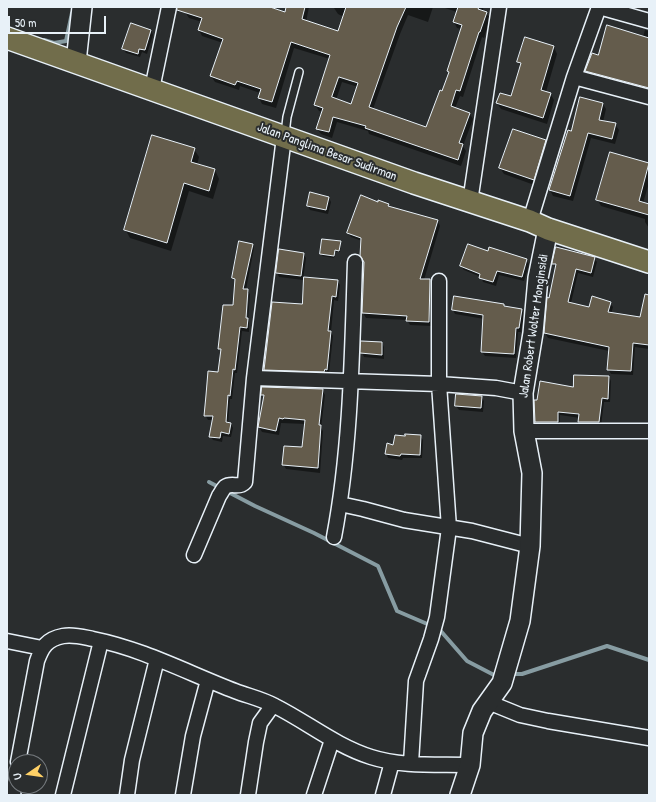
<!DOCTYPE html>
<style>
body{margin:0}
#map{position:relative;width:656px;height:802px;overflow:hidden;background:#2a2d2e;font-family:"Patrick Hand",sans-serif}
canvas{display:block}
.frame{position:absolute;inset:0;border:8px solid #e8f1f8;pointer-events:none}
.north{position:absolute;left:8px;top:754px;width:40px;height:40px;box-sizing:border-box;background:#2a2d2e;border:1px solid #767b7f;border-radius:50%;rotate:257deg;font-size:11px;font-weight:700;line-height:16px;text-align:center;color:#e8f1f8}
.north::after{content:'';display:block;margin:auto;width:14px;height:18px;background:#ffd166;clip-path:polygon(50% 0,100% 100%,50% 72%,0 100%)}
.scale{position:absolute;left:8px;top:16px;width:98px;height:18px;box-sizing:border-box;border:2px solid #e8f1f8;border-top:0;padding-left:5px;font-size:12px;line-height:14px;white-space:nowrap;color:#e8f1f8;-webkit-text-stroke:3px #2a2d2e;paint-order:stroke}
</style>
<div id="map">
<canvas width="656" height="802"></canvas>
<div class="frame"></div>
<div class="north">U</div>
<div class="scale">50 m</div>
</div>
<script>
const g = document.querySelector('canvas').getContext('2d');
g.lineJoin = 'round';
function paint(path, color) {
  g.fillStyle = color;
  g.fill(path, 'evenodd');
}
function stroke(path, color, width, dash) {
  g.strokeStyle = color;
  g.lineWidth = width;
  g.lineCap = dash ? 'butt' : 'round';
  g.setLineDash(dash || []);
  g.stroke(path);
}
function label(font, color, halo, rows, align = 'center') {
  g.font = font + ' "Patrick Hand",sans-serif';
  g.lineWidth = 4;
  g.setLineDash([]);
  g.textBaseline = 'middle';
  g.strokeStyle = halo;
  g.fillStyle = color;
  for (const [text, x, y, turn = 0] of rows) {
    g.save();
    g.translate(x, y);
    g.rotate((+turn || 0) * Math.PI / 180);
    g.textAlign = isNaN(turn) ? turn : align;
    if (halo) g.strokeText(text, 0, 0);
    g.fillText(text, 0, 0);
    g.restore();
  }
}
paint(new Path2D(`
 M 187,7 L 267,7 L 286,13 L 287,7 L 309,7 L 306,22 L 338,32 L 344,17 L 338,14 L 334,8 L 335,7 L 433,7 L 428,22 L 408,15 L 400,34 L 373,109 L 427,128 L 450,73 L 448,71 L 461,29 L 457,28 L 454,22 L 457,12 L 442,7 L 484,7 L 482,11 L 486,13 L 490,18 L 484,38 L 482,37 L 463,97 L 460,96 L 455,108 L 469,113 L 473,119 L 463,146 L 466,151 L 461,166 L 369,134 L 368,131 L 337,122 L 332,138 L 321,134 L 317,129 L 323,112 L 319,111 L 315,105 L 330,59 L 294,48 L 276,108 L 262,104 L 259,98 L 260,93 L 240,86 L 239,90 L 215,82 L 211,76 L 223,43 L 202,36 L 199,30 L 202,22 L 189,18 L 185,12 ZM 342,82 L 358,87 L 351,105 L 336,100 Z
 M 151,30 L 153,35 L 147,54 L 142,52 L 140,57 L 126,53 L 123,49 Z
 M 645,30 L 649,31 L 649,93 L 590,77 L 586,71 L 643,37 Z
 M 554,47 L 557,54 L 546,92 L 550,93 L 554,100 L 547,124 L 501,109 L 497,103 L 511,98 L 521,67 L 518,62 Z
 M 603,104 L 606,109 L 603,122 L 615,124 L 619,130 L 615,144 L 591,138 L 573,201 L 553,196 L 550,190 Z
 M 545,141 L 549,148 L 537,186 L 504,174 L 500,168 Z
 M 194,149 L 199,157 L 197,165 L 215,170 L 219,179 L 213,199 L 189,191 L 171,251 L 130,238 L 125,229 Z
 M 610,153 L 649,164 L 649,183 L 643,203 L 649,205 L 649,228 L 645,222 L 645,219 L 601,206 L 597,199 Z
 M 329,198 L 331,202 L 328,214 L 310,210 L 308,206 Z
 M 378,203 L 388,205 L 390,208 L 438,221 L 440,226 L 424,280 L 430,280 L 432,285 L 431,326 L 410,325 L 407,320 L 366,318 L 363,313 L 364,262 L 362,241 L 351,237 L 348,233 Z
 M 340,242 L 341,244 L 340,252 L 335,252 L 334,258 L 322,256 L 321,254 Z
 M 252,244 L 254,248 L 246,290 L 247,290 L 250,294 L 248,320 L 249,323 L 249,332 L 242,331 L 237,373 L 235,373 L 232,399 L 230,399 L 228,424 L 231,424 L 233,428 L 231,437 L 223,436 L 222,442 L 213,440 L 210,436 L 213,420 L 208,420 L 205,415 L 219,373 L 222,352 L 219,348 L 234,306 L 236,282 L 233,278 ZM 247,293 L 249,293 L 247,323 L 245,322 Z
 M 303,254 L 306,258 L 303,280 L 279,277 L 277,273 Z
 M 594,258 L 597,262 L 593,277 L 578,273 L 571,303 L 590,309 L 610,303 L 613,307 L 611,314 L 640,318 L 649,306 L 649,349 L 635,347 L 633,375 L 611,374 L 608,369 L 609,351 L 548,338 L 545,333 L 556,268 L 553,263 Z
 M 526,260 L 529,264 L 524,281 L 499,275 L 496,286 L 483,282 L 481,277 L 464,270 L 461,266 Z
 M 337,281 L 340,285 L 338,301 L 334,300 L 331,332 L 333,336 L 329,373 L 327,373 L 326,376 L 267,374 L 265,370 L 303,305 Z
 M 504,307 L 521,310 L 524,314 L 521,332 L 518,332 L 516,358 L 485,356 L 482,352 L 484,319 L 455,314 L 453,310 Z
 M 362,342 L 382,343 L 384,347 L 384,359 L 364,357 L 362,353 Z
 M 609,377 L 611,381 L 610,402 L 604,402 L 601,426 L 582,426 L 579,422 L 580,418 L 560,415 L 560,426 L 538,426 L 536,422 L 535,401 Z
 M 322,390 L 325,395 L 321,428 L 323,431 L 320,473 L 286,469 L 283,464 L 303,449 L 306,424 L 281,423 L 279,435 L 262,432 L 259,427 L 264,398 L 262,394 Z
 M 481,396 L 484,401 L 483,412 L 459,410 L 456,406 Z
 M 420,436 L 423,440 L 422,458 L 403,458 L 402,460 L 388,458 L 386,453 L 394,446 L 406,438 Z`), '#0007');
stroke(new Path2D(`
 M 44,40 L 54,43 L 66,41 L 72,13
 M 209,482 L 255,506 L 314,533 L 378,566 L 397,611 L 439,629 L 467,661 L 494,675 L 499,675
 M 510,674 L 522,674 L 607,646 L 649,660`), '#879ca2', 4);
const building = new Path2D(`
 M 177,7 L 270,7 L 285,12 L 286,7 L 305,7 L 302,19 L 338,31 L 346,7 L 406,7 L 397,27 L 369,107 L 426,127 L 440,90 L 442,91 L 449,72 L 447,71 L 462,25 L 453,22 L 458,7 L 479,7 L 478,9 L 487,12 L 480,32 L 479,32 L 460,91 L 456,90 L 451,106 L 470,113 L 459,143 L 463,144 L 458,160 L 365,128 L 366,126 L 333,117 L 329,132 L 316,129 L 323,108 L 314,105 L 330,55 L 291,42 L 272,102 L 258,98 L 261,89 L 237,81 L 235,85 L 210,76 L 223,39 L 198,30 L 202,18 L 177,10 ZM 339,77 L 358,83 L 351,104 L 332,97 Z
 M 131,23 L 151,30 L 145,50 L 139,49 L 138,54 L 122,49 Z
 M 607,25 L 649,38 L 649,88 L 585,71 L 592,53 L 598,55 Z
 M 525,37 L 554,46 L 541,90 L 551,93 L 543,118 L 496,103 L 500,93 L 511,96 L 521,63 L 517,62 Z
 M 580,97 L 603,103 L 599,120 L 616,123 L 612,139 L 588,133 L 570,196 L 549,190 L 568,130 L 571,131 Z
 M 513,129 L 546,140 L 534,180 L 499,168 Z
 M 152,135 L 195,148 L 191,162 L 215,169 L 209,191 L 184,183 L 167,243 L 124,230 Z
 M 610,152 L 649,163 L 639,201 L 649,204 L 649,215 L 596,200 Z
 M 310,192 L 329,197 L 326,210 L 307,206 Z
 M 361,195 L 378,202 L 378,200 L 389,204 L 388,206 L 438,220 L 420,279 L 430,279 L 429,322 L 406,321 L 407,316 L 362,313 L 364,262 L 360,256 L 361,238 L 347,233 Z
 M 322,239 L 341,241 L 339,251 L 335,250 L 334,256 L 320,254 Z
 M 239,241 L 253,244 L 243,289 L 248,289 L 246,318 L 248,318 L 247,328 L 240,327 L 235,370 L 233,369 L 230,396 L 228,395 L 226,422 L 231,423 L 229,434 L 221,432 L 220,438 L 209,437 L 213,416 L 204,416 L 206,395 L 208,371 L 218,372 L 221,349 L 218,349 L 223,305 L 233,305 L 235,279 L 232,278 Z
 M 468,244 L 488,251 L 489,247 L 527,259 L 522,277 L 497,271 L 493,282 L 479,278 L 480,274 L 460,266 Z
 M 556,247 L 595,257 L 591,273 L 576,269 L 568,302 L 589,307 L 592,296 L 611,302 L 608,312 L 640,317 L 645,294 L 649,295 L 649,345 L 633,343 L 631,371 L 607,370 L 609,347 L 544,333 L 547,297 L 549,298 L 556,264 L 552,264 Z
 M 279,249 L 304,253 L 301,276 L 276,273 Z
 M 304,277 L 338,280 L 336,297 L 332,296 L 328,331 L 331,331 L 327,370 L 325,369 L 324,372 L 264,370 L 272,302 L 302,304 Z
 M 454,296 L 504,304 L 504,306 L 522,309 L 519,328 L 516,328 L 514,354 L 481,352 L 483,315 L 452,310 Z
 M 361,341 L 382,342 L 382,355 L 360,353 Z
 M 574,375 L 609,376 L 608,399 L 602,398 L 599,422 L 578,422 L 579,414 L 558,412 L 558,422 L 535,422 L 534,400 L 537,400 L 540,381 L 573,387 Z
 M 262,387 L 323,389 L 319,425 L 321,425 L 318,468 L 282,465 L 284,446 L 302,447 L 305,420 L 284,418 L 283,419 L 279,418 L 276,431 L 258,427 L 264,395 L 261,395 Z
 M 456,394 L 482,396 L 481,408 L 455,406 Z
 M 405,434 L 421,435 L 420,455 L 401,454 L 400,456 L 385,454 L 387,443 L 393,445 L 395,435 L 405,436 Z`);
paint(building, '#645c4c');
stroke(building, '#e8f1f8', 1);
const lane = new Path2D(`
 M 285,134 L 287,117 L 299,72`);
const street = new Path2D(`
 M 599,7 L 649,21
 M 574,77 L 649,97
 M 152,89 L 169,7
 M 470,202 L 499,7
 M 530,221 L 574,77 L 599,7
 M 254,378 L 439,384 L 496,388 L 523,393
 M 524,431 L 649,431
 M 340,504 L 363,509 L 404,520 L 472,531 L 530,546
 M 334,537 C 351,447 352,354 355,262
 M 194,555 L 219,496 C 221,493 223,489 225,487 C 232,482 239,489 245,482 L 254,378 L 284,137
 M 7,641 L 42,648
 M 488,702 L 520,715 L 548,721 L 649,738
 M 18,762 L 37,661 C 42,647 47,639 63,636 C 73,634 83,637 93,639 C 143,649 188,673 235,691 C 248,696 262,699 275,706 C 307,722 336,746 371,757 C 402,767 437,764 470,765
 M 411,763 L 416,681 L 431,639 L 437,617 L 449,528 L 439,384 L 439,281
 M 13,795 L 16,776
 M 63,795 L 101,641
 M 127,795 L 132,760 L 157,659
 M 183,795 L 193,736 L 208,680
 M 248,795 L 256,742 L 260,723 L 273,705
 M 314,795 L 332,740
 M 383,795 L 392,762`);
const secondary = new Path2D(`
 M 76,62 L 82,7
 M 460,795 L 470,765 L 473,733 L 482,711 L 502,683 L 520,621 L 530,546 L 532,473 L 524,431 L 523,393 L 533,333 L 538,278 L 548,229`);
const primary = new Path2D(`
 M 7,38 L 414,183 L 530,221 L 548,229 L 649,262`);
stroke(lane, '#e8f1f8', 10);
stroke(street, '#e8f1f8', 17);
stroke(secondary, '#e8f1f8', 22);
stroke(primary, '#e8f1f8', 24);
stroke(lane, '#2a2d2e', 7);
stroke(street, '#2a2d2e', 14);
stroke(secondary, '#2a2d2e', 19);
stroke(primary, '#716d4b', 21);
label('13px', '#e8f1f8', '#2a2d2e', [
 ["Jalan Panglima Besar Sudirman",327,152,20],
 ["Jalan Robert Wolter Monginsidi",534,326,-82]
]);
</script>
